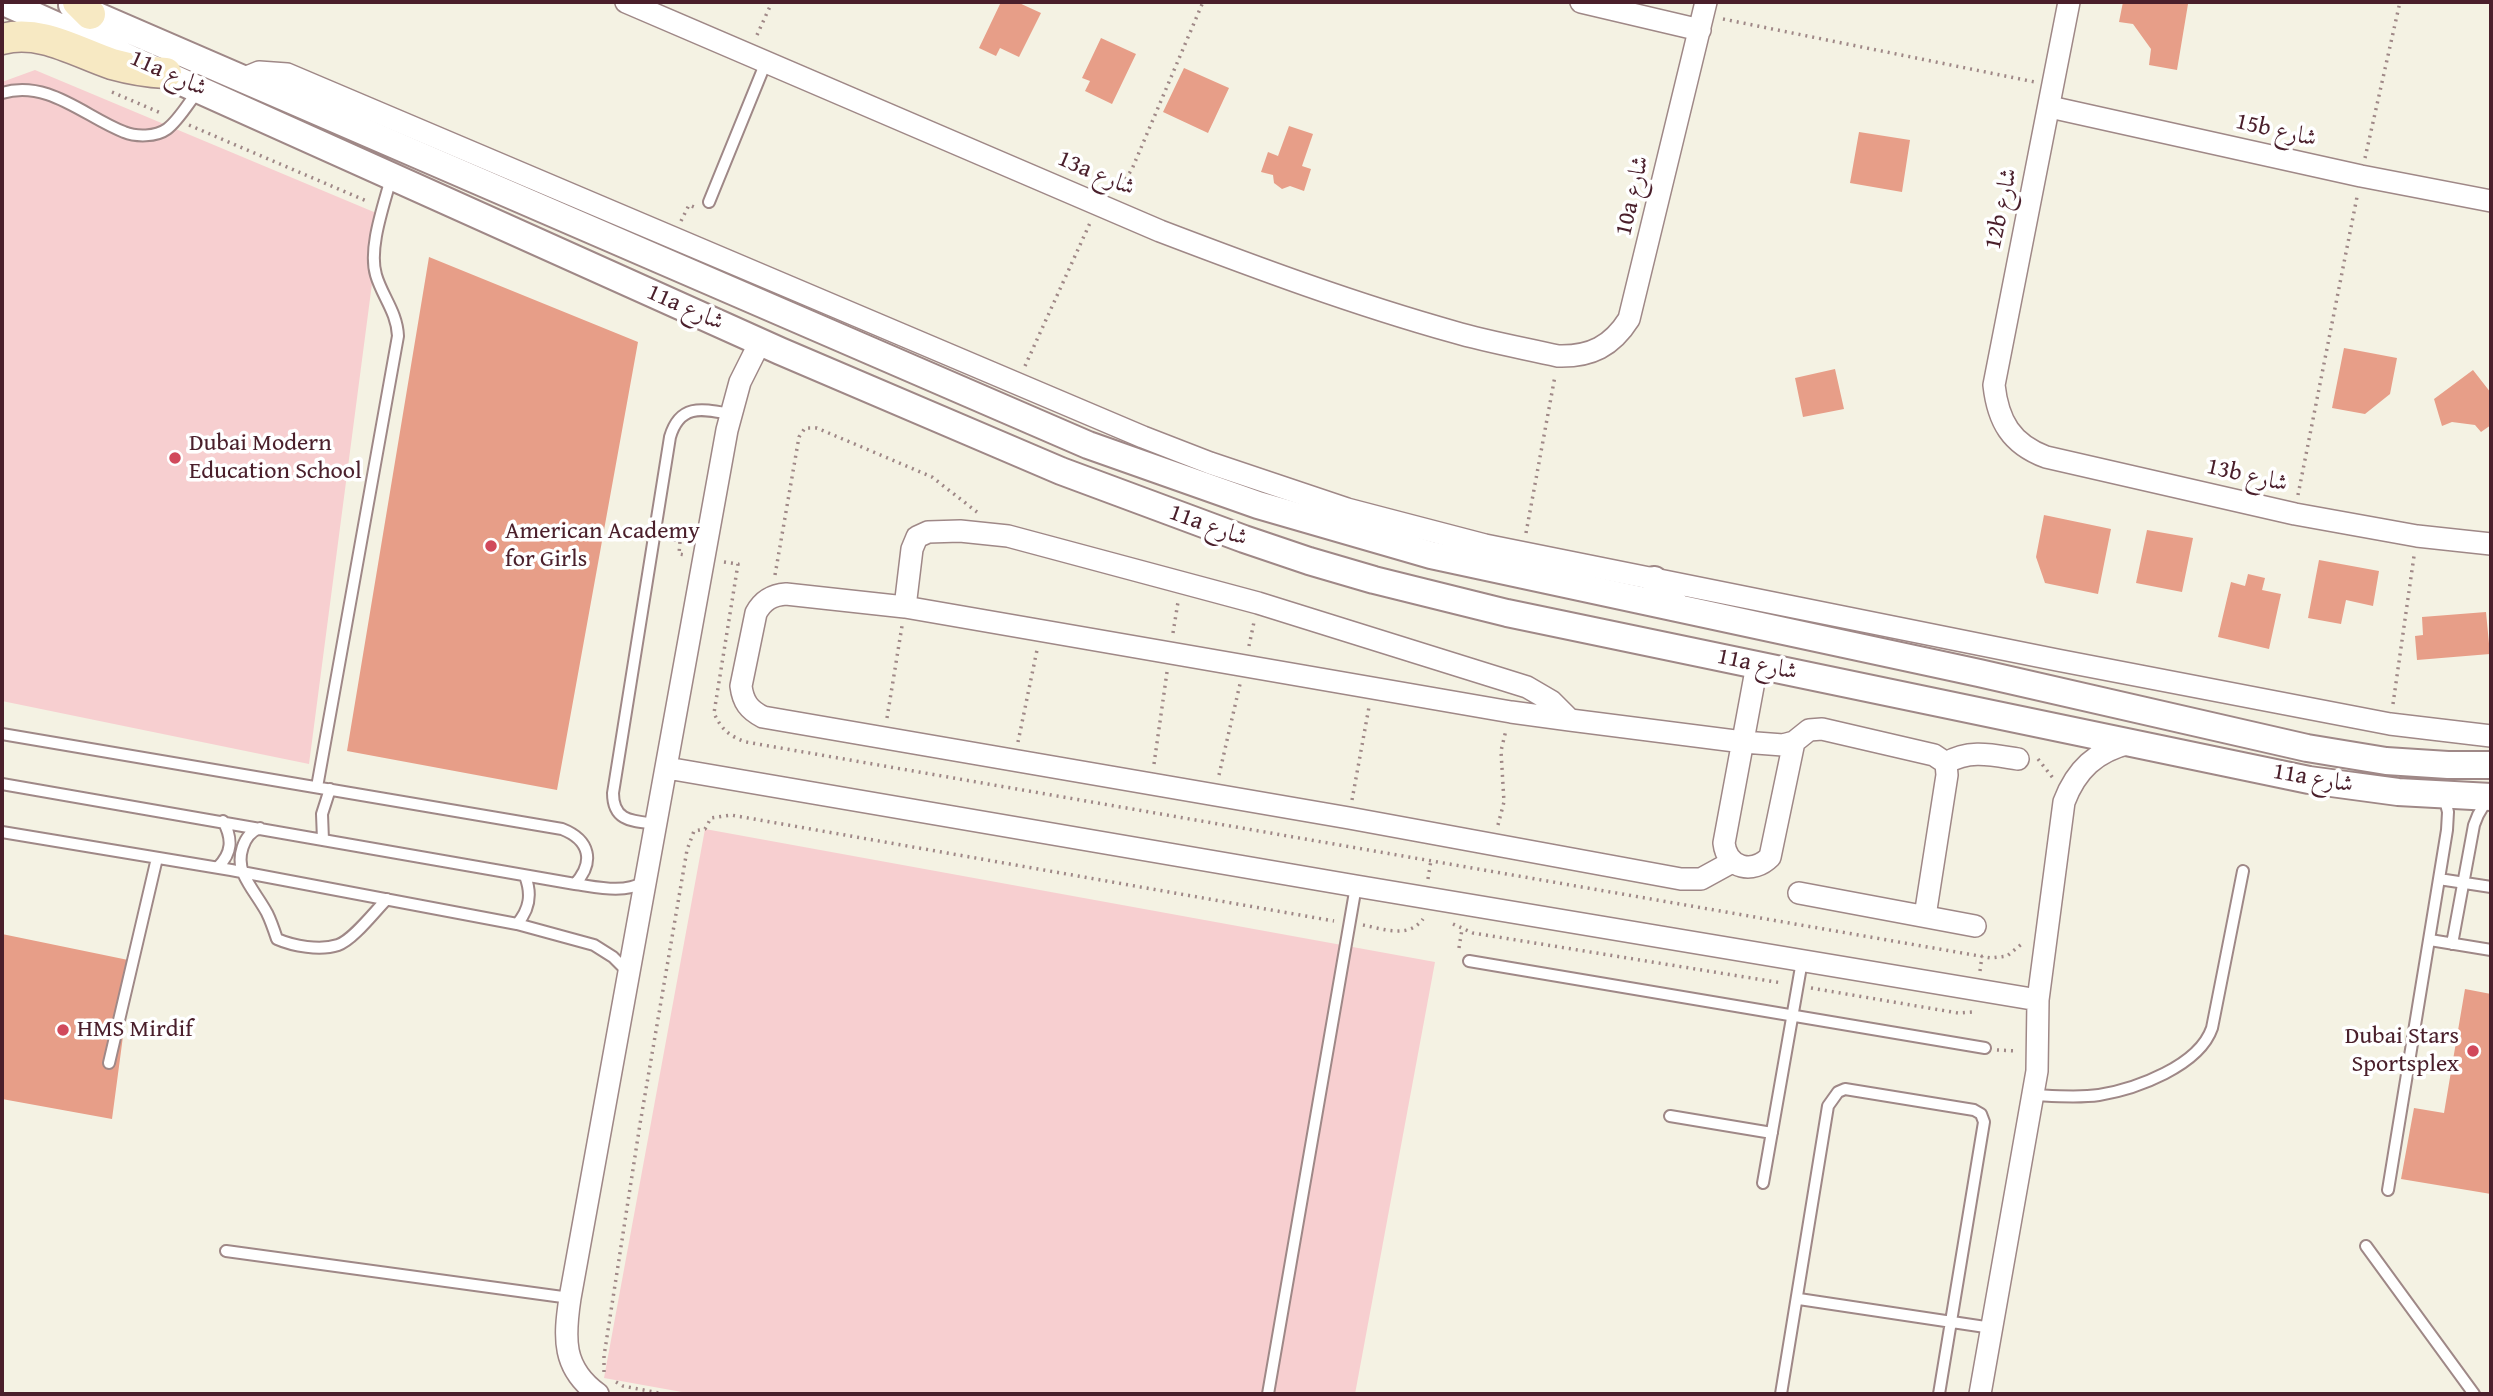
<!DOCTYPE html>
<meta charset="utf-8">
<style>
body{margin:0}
#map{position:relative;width:2493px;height:1396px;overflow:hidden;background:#f4f2e3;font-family:"Gentium Book Plus",serif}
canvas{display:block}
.frame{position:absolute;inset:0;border:4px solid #4a1f2b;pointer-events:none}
</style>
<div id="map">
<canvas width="2493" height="1396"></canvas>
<div class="frame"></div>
</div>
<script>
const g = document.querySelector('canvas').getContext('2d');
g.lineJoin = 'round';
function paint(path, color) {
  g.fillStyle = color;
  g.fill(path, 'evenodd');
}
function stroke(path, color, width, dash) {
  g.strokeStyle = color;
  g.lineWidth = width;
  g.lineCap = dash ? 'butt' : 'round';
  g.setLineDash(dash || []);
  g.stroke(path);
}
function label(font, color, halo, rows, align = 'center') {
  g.font = font + ' "Gentium Book Plus",Amiri,serif';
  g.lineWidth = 7;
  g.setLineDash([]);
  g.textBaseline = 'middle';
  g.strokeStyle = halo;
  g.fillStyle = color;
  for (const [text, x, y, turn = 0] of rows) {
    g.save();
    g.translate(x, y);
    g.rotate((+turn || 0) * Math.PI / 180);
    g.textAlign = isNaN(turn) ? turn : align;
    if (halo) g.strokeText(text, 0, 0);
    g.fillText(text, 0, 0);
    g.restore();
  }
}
paint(new Path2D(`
 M 35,70 L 381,215 L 309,764 L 2,701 L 2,82 Z
 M 705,829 L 1435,962 L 1355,1394 L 693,1394 L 604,1378 Z`), '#f7cfd0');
paint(new Path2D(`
 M 1001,2 L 1017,2 L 1041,13 L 1019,57 L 1000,48 L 996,56 L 979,48 Z
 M 2123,2 L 2174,2 L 2188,4 L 2177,70 L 2149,65 L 2151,49 L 2133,24 L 2119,22 Z
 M 1101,38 L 1136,54 L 1112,104 L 1085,91 L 1090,81 L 1082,78 Z
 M 1184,68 L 1229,88 L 1208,133 L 1163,112 Z
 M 1289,126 L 1313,134 L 1302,166 L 1311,169 L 1304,191 L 1290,186 L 1282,189 L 1274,183 L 1273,175 L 1261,172 L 1268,152 L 1278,156 Z
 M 1859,132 L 1910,140 L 1902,192 L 1850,183 Z
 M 429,257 L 638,342 L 557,790 L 347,751 Z
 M 2344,348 L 2397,358 L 2390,394 L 2365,414 L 2332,408 Z
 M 1835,369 L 1844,409 L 1803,417 L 1795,378 Z
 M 2473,370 L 2491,393 L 2491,425 L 2481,432 L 2475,425 L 2452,422 L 2442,426 L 2434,399 Z
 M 2044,515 L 2111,529 L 2098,594 L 2045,583 L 2036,557 Z
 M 2147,530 L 2193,538 L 2182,592 L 2136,583 Z
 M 2319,560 L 2379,571 L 2373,606 L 2346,600 L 2341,624 L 2308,618 Z
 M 2248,574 L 2265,578 L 2262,590 L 2281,594 L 2269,649 L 2218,637 L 2231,582 L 2245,586 Z
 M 2486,612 L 2490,654 L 2417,660 L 2415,636 L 2423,635 L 2422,617 Z
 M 2,934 L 133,961 L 112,1119 L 2,1099 Z
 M 2465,989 L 2491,994 L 2491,1194 L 2401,1179 L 2414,1108 L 2444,1113 Z`), '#e79e88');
const service = new Path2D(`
 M 2,93 C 48,79 85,117 124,132 C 136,137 156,137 167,129 C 179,120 189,102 198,91
 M 709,202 L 766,62
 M 2,734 L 562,829 C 590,840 595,862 575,884
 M 2,784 L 575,884 C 597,887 624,894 644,882
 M 317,787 L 398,336 C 397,312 382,296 376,275 C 368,248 384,205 391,178
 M 657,824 C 633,821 613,822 613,793 L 670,437 C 680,403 703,409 730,414
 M 260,828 C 243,834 236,858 244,875 C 250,888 260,900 267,913 C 271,921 274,930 277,939 C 293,946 320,951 338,945 C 353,940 375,911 387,899
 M 2,832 L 231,870 L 517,924 L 594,945 L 613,957 L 629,973
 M 323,840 L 322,814 L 330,789
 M 218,867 C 232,853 233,839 223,821
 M 2439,879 L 2491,887
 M 517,924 C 530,909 532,894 525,876
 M 2430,940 L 2491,950
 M 2452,944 L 2474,825 L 2478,815 L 2488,798
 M 1469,961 L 1985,1048
 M 109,1063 L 157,858
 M 2034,1095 C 2055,1096 2078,1098 2099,1095 C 2136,1089 2199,1066 2212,1028 L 2243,871
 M 1670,1116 L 1772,1133
 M 1763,1183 L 1802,961
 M 2388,1190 L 2447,830 L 2448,812 L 2444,796
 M 2366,1246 L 2474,1394
 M 226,1251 L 570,1298
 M 1799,1299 L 1992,1328
 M 1268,1394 L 1356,886
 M 1781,1394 L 1828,1106 L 1838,1092 L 1845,1089 L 1974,1110 L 1981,1114 L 1984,1122 L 1939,1394`);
const minor = new Path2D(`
 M 626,2 L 1160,231 C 1257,268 1354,304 1454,332 C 1488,342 1523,348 1558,356 C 1591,357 1612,346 1629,319 L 1706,2
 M 1581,2 L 1700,30
 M 2069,2 L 1994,385 C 1998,421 2011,444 2046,457 L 2295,514 L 2417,536 L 2491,544
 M 242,79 L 259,72 L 287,74 L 1143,437 L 1210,463 L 1347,509 L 1485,545 L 2057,660 L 2390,724 L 2491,736
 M 2050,107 L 2361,176 L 2491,201
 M 905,607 L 912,549 L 917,537 L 928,532 L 960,531 L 1008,536 L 1258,603 L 1527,687 L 1551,701 L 1570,720
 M 1757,665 L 1724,843 C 1727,869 1753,874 1770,857 L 1794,742
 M 1946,763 C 1970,749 1992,755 2018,759
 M 667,768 L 1356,886 L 2038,1000
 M 1732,862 L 1701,879 L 1681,879 L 1349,818 L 763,717 C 749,710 743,702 741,686 L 756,613 C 763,600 772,595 786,594 L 905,607 L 1511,712 L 1570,720 L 1743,742 L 1783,745 L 1794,742 L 1809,730 L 1822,729 L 1934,755 L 1946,763 L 1947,775 L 1925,916
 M 1799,893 L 1975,926
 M 598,1394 C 562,1368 564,1338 570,1298 L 727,430 L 740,382 L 760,342
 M 1980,1394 L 2037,1071 L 2038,1000 L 2064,802 C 2076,770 2096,751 2130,743`);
const tertiary = new Path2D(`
 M 4,2 L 780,351 L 1061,471 L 1244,539 L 1309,561 L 1374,580 L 1507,613 L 2309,780 L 2398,792 L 2491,797
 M 72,5 L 1088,445 L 1258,505 L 1431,555 L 1979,673 L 2307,748 L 2386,761 L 2448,765 L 2491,765
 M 1654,580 L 1678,608`);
const secondary = new Path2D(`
 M 78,2 L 90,14
 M 2,39 C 41,29 76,52 112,64 C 130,69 148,72 166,73`);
stroke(service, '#9f8887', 14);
stroke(minor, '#9f8887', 24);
stroke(tertiary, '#9f8887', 30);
stroke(secondary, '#9f8887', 33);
stroke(new Path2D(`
 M 1723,19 L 2035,82
 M 757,35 L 772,2
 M 112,92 L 163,114
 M 189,125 L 369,202
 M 2365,158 L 2400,2
 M 1118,191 L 1132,169 L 1203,2
 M 681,221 L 689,205 L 694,207
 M 1025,366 L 1090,223
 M 2298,495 L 2357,197
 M 1526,533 L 1555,376
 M 667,539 L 680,541 L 679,554 L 685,555
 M 724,562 L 738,564 L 714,713 C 721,729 729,736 746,742 L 1991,958 L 2007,956 L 2023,943
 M 775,575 L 799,437 L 805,428 L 817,428 L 932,477 L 977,512
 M 1173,633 L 1178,602
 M 1249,646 L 1254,622
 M 2393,704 L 2414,556
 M 887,718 L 902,626
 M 1018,742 L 1037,650
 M 2038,759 L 2053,778
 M 1154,764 L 1167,672
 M 1219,775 L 1240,684
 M 1352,800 L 1369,707
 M 1498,825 L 1504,802 L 1501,751 L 1506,730
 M 1428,879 L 1431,860
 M 1453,924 L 1473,933 L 1782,983
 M 1363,925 C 1384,929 1408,939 1423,919
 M 1459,948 L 1462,929
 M 1980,971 L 1982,956
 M 1811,988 L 1958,1013 L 1972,1012
 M 1997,1050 L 2016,1051
 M 604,1372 L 604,1356 L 640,1124 L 687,850 L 694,831 L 705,829 L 711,818 L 731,815 L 1334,921
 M 616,1382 L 623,1386 L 664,1394`), '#9f8887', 3.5, [2, 5]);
stroke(service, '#fff', 10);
stroke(minor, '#fff', 21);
stroke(tertiary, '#fff', 26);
stroke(secondary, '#f7e9c3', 30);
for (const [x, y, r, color] of [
 [175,458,7,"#d1495b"],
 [491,546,7,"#d1495b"],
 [63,1030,7,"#d1495b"],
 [2473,1051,7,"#d1495b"]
]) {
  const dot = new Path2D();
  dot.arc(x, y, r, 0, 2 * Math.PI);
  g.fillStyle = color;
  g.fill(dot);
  stroke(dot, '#fff', 2.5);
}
label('24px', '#4a1f2b', '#fff', [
 ["11a شارع",168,74,24],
 ["15b شارع",2276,131,13],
 ["13a شارع",1096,174,23],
 ["10a شارع",1633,196,-77],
 ["12b شارع",2002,209,-78],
 ["11a شارع",685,308,24],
 ["13b شارع",2247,476,13],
 ["11a شارع",1208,526,20],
 ["11a شارع",1757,665,12],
 ["11a شارع",2313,779,10]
]);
label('24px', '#4a1f2b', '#fff', [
 ["Dubai Modern",189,444],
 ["Education School",189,472],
 ["American Academy",505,532],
 ["for Girls",505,560],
 ["HMS Mirdif",77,1030],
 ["Dubai Stars",2459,1037,"right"],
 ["Sportsplex",2459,1065,"right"]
], 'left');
</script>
